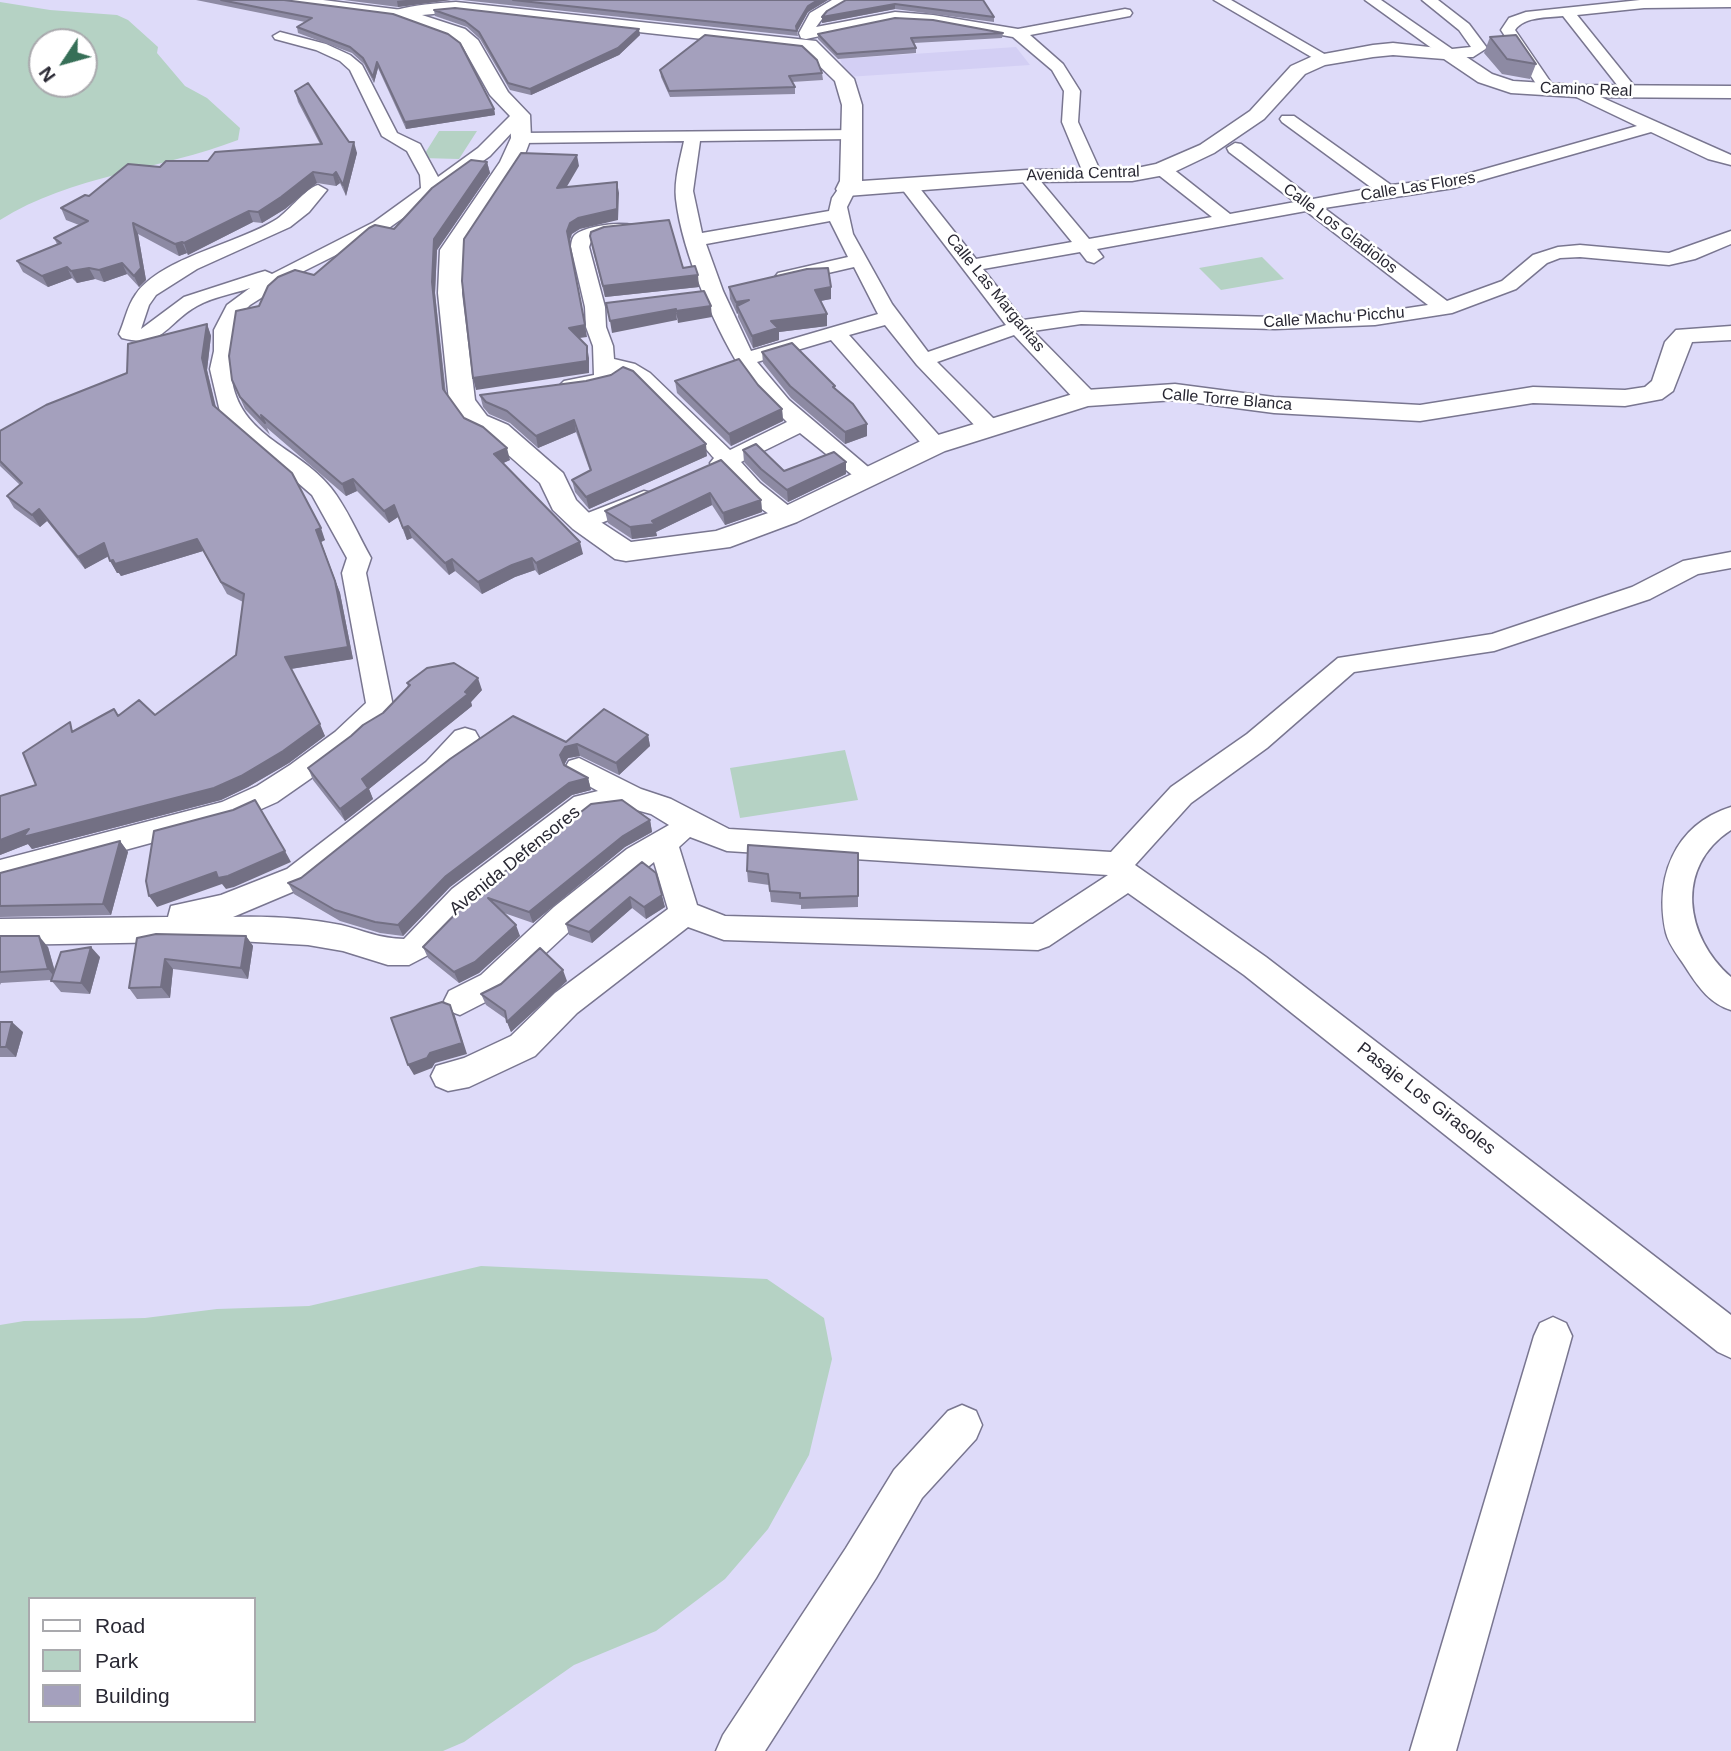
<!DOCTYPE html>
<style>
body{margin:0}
#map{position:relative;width:1731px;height:1751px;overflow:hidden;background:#dedbf9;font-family:Arial,sans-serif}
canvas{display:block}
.legend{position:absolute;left:28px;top:1597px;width:228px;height:126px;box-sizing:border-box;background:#fff;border:2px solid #a9a9ad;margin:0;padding:9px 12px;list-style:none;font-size:21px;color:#292833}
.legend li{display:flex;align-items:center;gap:14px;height:35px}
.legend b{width:35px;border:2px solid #a9a9ad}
.north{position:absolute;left:28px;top:28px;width:70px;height:70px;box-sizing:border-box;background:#fff;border:2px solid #a9a9ad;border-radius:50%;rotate:234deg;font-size:19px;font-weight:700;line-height:28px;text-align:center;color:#292833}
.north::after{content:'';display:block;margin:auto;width:24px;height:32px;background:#366f57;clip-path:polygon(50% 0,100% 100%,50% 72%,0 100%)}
</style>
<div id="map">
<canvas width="1731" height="1751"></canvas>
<ul class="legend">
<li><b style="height:9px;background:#fff"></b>Road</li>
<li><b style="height:19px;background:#b5d2c4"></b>Park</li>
<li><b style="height:19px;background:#a4a0bd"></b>Building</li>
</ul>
<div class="north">N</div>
</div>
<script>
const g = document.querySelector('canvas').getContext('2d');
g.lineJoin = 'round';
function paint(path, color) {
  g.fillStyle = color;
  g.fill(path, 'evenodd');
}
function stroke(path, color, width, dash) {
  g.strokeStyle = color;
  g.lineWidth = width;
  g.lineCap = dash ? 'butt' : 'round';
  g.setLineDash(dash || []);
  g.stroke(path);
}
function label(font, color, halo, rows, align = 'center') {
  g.font = font + ' Arial,sans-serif';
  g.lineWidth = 5;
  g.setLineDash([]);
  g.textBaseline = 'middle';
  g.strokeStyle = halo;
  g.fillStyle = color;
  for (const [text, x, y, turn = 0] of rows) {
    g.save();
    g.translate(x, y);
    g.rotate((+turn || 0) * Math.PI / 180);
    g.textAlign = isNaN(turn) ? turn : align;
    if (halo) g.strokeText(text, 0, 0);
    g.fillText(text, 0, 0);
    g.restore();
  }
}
paint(new Path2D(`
 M 1016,47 L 1030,65 L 847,77 L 840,59 Z`), '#d3cff4');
paint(new Path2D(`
 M 0,2 L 50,10 L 117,15 L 128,20 L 158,47 L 157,53 L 185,86 L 207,98 L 240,128 L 238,140 C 160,170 72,175 0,220 ZM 42,42 L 84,42 L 84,84 L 42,84 Z
 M 439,131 L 477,131 L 459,159 L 422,158 Z
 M 1262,257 L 1284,279 L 1221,290 L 1199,268 Z
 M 845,750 L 858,800 L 740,818 L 730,768 Z
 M 481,1266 L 767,1279 L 824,1318 L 832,1359 L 809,1455 L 768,1529 L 725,1579 L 656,1631 L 574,1665 L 464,1742 L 443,1751 L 0,1751 L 0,1325 L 24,1321 L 145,1318 L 217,1309 L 309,1306 ZM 30,1599 L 254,1599 L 254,1721 L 30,1721 Z`), '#b5d2c4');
const minor = new Path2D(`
 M 281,0 L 323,0 L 402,10 L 409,14 L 402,18 L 288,4 Z
 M 832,0 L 852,0 L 825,15 L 816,27 L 895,12 L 933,15 L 1018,29 L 1125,9 L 1130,10 L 1132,13 L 1130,16 L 1030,35 L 1063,64 L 1080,91 L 1078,122 L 1102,175 L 1093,180 L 1084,175 L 1062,122 L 1064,91 L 1052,70 L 1013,37 L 933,23 L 895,20 L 806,39 L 801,38 L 799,33 L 810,13 Z
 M 1214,0 L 1231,0 L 1333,59 L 1330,62 L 1320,62 Z
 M 1365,0 L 1381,0 L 1452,49 L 1471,47 L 1459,30 L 1422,0 L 1438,0 L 1469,24 L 1487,48 L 1473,57 L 1444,57 Z
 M 1640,0 L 1731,0 L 1731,7 L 1644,8 L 1577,15 L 1639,92 L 1631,97 L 1625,95 L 1563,16 C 1547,18 1525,16 1515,30 L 1556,90 L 1548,95 L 1542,93 L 1501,30 L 1509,18 L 1526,12 Z
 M 280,32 L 326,44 L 350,55 L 362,65 L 397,133 L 420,144 L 438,177 L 478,148 L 514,112 L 526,112 L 528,115 L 490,156 L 386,230 L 302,272 L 250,305 C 236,318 235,331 234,348 C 234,355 230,363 231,370 C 234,436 297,445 331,488 C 347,508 358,535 371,558 L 366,573 L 393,706 L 355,746 L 310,779 L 277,802 L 239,819 L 0,884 L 0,860 L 222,802 L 257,786 L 290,765 L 335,732 L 366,703 L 342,573 L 347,558 L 312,495 L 221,416 L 210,369 L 214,351 L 214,330 L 227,305 L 250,288 C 233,294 212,297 197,306 C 166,323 164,349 122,338 L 119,334 C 125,321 127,306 136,294 C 162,257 238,244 277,219 C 290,210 306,188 318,185 L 327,190 L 309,212 L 290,227 L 197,269 L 156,295 L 149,305 L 141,329 L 184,297 L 258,273 L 265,271 L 272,274 L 374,222 L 421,188 L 420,175 L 407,151 L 382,136 L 350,70 L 340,61 L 316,50 L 275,39 L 273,36 Z
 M 1576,86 L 1731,155 L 1731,165 L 1708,159 L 1651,132 L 1454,188 L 1324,208 L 1447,301 L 1502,281 L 1533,255 L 1558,247 L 1580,245 L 1669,253 L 1731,231 L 1731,244 L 1695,259 L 1669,265 L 1580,257 L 1560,258 L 1547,263 L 1516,289 L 1452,313 L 1375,325 L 1275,329 L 1081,324 L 1033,331 L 1094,393 L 1097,398 L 1094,403 L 1078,403 L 1014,335 L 937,362 L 996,421 L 999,426 L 996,431 L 980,431 L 917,365 L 885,325 L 849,335 L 943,440 L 946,445 L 943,450 L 927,450 L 831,340 L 757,362 L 789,400 L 880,477 L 877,482 L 861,482 L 800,433 L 741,462 L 760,483 L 795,511 L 799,516 L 795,521 C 771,527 738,486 723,469 L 713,468 L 710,463 L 714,458 C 696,437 640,376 615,372 L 616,380 L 612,384 C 598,388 578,393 564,389 L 560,385 L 564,381 L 594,375 L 593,346 L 586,327 L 585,307 L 571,247 C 571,244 572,238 574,236 C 583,225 631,219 640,229 L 637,233 L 604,236 L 591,241 L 589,247 L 605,307 L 606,327 L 613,346 L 614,359 L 635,364 L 650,373 L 730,450 L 787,422 C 773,408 759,395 747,378 C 717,334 682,253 676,199 C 674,180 680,160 684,141 L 521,143 L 513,138 L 521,133 L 858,130 L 860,134 L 852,139 L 700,141 L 693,191 L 702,233 L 829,211 L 832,198 L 841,185 L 853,185 L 856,189 L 847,207 L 853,234 L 892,304 L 928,352 L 1006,325 L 902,189 L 899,185 L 902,181 L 914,181 L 976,259 L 1072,242 L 1018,176 L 1027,171 L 1033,172 L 1089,239 L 1212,217 L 1156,173 L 1153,169 L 1156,165 L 1168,165 L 1230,214 L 1295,202 L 1229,152 L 1227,148 L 1235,143 L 1241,144 L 1313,199 L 1372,188 L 1282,122 L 1280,119 L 1282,116 L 1294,116 L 1391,185 L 1453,178 L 1637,126 L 1570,94 L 1568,91 ZM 1306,211 L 1428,305 L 1375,313 L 1275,317 L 1081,312 L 1023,320 L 983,269 L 1080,252 L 1087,261 L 1094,263 L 1103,257 L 1097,249 ZM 830,221 L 848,257 L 778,273 L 775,277 L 785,283 L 854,267 L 878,314 L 751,351 L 723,291 L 706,244 Z
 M 644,491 L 652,493 L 656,498 L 652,503 L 583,530 L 575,528 L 571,523 L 575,518 Z
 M 1731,552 L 1731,568 L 1698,574 L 1650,599 L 1494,651 L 1354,672 L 1267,748 L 1191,803 L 1135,865 L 1266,957 L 1731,1315 L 1731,1358 L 1718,1352 L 1244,975 L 1128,893 L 1049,946 L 1038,950 L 724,940 L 688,927 L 577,1013 L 535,1056 L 469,1087 L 448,1091 L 436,1086 L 431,1076 L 436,1066 L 464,1058 L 511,1036 L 555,993 L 668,909 L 654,862 L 576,925 L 503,993 L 460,1015 L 449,1011 L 444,1001 L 449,991 L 481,975 L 554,907 L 627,849 L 669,825 L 651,814 L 629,808 L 593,813 L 474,907 L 432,953 L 409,965 L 388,965 L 343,951 L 308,945 L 238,941 L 0,945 L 0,919 L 168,917 L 171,906 L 221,895 L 287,869 L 426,762 L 455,731 L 465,728 L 475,731 L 479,738 L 446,776 L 309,885 L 233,917 C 268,916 306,918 341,925 C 362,930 381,939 404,939 L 452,889 L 574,797 L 598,791 L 569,775 L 565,768 L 569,761 L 579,758 L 641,789 L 671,799 L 729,829 L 1111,852 L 1171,787 L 1247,734 L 1338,658 L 1492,634 L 1632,587 L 1683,561 ZM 690,837 L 727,851 L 1108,875 L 1033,924 L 725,916 L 697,905 L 679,847 Z
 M 1731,807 L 1731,830 C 1674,867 1685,937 1731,977 L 1731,1010 C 1711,1004 1699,988 1688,971 C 1681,959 1669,946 1666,933 C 1654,878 1674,825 1731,807 Z
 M 1553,1317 L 1566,1323 L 1572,1336 L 1456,1751 L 1410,1751 L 1534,1336 L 1540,1323 Z
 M 962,1405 L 976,1411 L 982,1425 L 976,1439 L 922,1498 L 876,1578 L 765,1751 L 716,1751 L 723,1735 L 846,1548 L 894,1470 L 948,1411 Z`);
const tertiary = new Path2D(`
 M 456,2 L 816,41 L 854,79 L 862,105 L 862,181 L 1027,170 L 1132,169 L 1156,164 L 1200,145 L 1250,111 L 1291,66 L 1313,56 L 1373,45 L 1393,43 L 1456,50 L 1492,74 L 1513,81 L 1576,85 L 1731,86 L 1731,98 L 1576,97 L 1511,93 L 1478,82 L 1444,59 L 1393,55 L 1373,57 L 1325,65 L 1305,74 L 1264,119 L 1214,153 L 1170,174 L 1132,181 L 1027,182 L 847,196 L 839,194 L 836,189 L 840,181 L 842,105 L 835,81 L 803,50 L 456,12 L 422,15 L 465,29 L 478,40 L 508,92 L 530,115 L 531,138 L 522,162 L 464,250 L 462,293 L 475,400 L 487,416 L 508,425 L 563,473 L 576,500 L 593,517 L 631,542 L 716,531 L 777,510 L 925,439 L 1086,390 L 1175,384 L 1274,397 L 1420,405 L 1533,387 L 1625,390 L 1645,387 L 1652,381 L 1665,342 L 1676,330 L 1731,326 L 1731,340 L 1692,342 L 1673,391 L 1662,399 L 1625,406 L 1533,403 L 1420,421 L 1274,413 L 1175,400 L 1088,406 L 945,451 L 797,522 L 730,547 L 626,561 L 615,559 L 573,529 L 553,510 L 540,483 L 488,437 L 469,428 L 449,401 L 438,293 L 440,250 L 500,162 L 511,138 L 510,116 L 490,95 L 463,47 L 451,37 L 396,18 L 393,14 L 396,10 C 415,5 435,3 456,2 Z`);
stroke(minor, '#797690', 3);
stroke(tertiary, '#797690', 3);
paint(minor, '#fff');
paint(tertiary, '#fff');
paint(new Path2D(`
 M 196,0 L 284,0 L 494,109 L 495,115 L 406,129 L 378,68 L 374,83 L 364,64 L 352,53 L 298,33 L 297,27 L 305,22 Z
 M 344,0 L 451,0 L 398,7 Z
 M 462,0 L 828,0 L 808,12 L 797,31 L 798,36 Z
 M 846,0 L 983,0 L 994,17 L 994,22 L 895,9 L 822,23 Z
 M 434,10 L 640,35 L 619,55 L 531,95 L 510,90 L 480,39 L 467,27 L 435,16 Z
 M 1003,33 L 1002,38 L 914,43 L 916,48 L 916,53 L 838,59 L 818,39 L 818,34 Z
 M 1490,37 L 1536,64 L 1530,79 L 1502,74 L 1484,53 Z
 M 660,70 L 822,73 L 823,80 L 792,82 L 795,87 L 795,94 L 670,97 L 661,77 Z
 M 295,91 L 349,142 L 357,153 L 346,196 L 340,183 L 336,186 L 317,183 L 285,209 L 262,223 L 253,222 L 188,255 L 187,253 L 179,256 L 138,234 L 146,280 L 139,287 L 127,274 L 104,282 L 95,279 L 77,283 L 72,278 L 48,287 L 23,272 L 17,261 L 57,244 L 54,238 L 79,225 L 66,220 L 61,208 L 89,196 L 160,167 L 320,144 L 298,102 Z
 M 487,162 L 490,173 L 437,250 L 435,293 L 446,393 L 464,418 L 510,460 L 503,463 L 583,554 L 539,575 L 535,570 L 515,577 L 482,594 L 455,571 L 449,575 L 412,538 L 407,540 L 398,517 L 389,523 L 357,491 L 346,496 L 267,428 L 270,435 L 245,409 L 232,380 L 259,306 L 394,229 Z
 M 590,236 L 683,268 L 699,287 L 605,297 L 592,247 Z
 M 729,287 L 831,299 L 820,301 L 827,326 L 779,332 L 779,340 L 753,348 L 738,317 L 738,313 L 737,314 L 730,299 Z
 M 207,324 L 211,336 L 207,370 L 216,407 L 325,540 L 321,542 L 340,593 L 353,659 L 291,669 L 325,736 L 289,763 L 248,787 L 221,800 L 32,849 L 28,844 L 0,855 L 0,796 L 36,785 L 75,730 L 118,716 L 155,715 L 236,655 L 243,602 L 227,594 L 203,551 L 121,576 L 119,573 L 117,573 L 108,556 L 85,569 L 47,521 L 40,527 L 14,508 L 7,496 L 20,485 L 0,466 L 0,431 L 127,373 Z
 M 762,352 L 835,386 L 835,389 L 867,424 L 867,436 L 845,444 L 791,398 L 763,363 Z
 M 675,381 L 758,385 L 782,409 L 783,421 L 731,446 L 677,393 Z
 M 480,395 L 707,456 L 589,509 L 575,492 L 572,480 L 590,471 L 576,432 L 538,448 L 510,423 L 489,414 L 483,407 Z
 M 743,450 L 784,471 L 846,462 L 846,474 L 788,502 L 762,481 L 744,462 Z
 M 721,460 L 761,500 L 762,512 L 725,525 L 712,505 L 656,532 L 657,536 L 632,539 L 608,523 L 605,511 Z
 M 407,683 L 482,690 L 471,702 L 472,706 L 369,789 L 373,799 L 345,821 L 313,780 L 308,768 L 383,713 L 408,687 Z
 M 648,735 L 650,746 L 619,775 L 580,756 L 568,758 L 564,765 L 588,778 L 591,790 L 572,795 L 450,887 L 403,936 L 380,933 L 340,921 L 294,894 L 288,883 L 301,878 L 566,742 Z
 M 591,804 L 650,820 L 652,832 L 625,847 L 533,923 L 504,913 L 520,936 L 479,973 L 459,983 L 428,958 L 423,947 Z
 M 120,841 L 128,852 L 111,915 L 0,917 L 0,873 Z
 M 858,853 L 858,907 L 801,909 L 801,905 L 771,902 L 769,885 L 748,882 L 747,871 Z
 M 642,862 L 665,907 L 646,919 L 632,908 L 592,943 L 569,935 L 566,924 Z
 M 0,936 L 48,947 L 55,971 L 100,957 L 90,994 L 61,992 L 51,980 L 1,983 L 0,985 Z
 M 246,936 L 253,946 L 248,979 L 173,969 L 170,998 L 137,999 L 129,988 L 137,938 Z
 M 567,981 L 511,1032 L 506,1019 L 486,1005 L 481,994 Z
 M 0,1022 L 23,1032 L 16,1057 L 0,1057 Z`), '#8d8aa3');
paint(new Path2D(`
 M 406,0 L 451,0 L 398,7 L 397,1 Z
 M 818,0 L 828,0 L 808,12 L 797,32 L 796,26 L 808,6 Z
 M 895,4 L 895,9 L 822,23 L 822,17 Z
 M 639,29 L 640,35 L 619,55 L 531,95 L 530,89 Z
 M 377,62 L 378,68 L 374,83 L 373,77 Z
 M 494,109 L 495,115 L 406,129 L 405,122 Z
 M 354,142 L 357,153 L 346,196 L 343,185 Z
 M 577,155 L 579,166 L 559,200 L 557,188 Z
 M 487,162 L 490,173 L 437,250 L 435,293 L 446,401 L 443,389 L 432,282 L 434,239 Z
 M 313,172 L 317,183 L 285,209 L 262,223 L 258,212 Z
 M 336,172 L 340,183 L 336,186 L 333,175 Z
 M 617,182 L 619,193 L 618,220 L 580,229 L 572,234 L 569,243 L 567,231 L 570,223 Z
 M 249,211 L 253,222 L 188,255 L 184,243 Z
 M 133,223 L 138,234 L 146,280 L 139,287 L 134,276 Z
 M 182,242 L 187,253 L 179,256 L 175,244 Z
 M 122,263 L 127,274 L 104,282 L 99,270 Z
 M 67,267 L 72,278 L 48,287 L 42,276 Z
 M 89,268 L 95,279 L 77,283 L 71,271 Z
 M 698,275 L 699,287 L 605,297 L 603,286 Z
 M 831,287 L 831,299 L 815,302 L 815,290 Z
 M 749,300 L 737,306 L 738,313 L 737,314 L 736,302 Z
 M 711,306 L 712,317 L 678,323 L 676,311 Z
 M 676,309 L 677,320 L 612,333 L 610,321 Z
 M 827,314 L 827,326 L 779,332 L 779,340 L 753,348 L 752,336 L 771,321 Z
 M 207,324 L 211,336 L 207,370 L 218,417 L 213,405 L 202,358 Z
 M 585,325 L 587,337 L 572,339 L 569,328 Z
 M 587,346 L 589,358 L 589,373 L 476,390 L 473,378 Z
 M 782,409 L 783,421 L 731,446 L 729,434 Z
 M 574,420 L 576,432 L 538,448 L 536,436 Z
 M 867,424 L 867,436 L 845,444 L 845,432 Z
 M 706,444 L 707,456 L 589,509 L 586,497 Z
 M 507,448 L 510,460 L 497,466 L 494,454 Z
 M 846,462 L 846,474 L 788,502 L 787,490 Z
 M 353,479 L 357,491 L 346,496 L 342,484 Z
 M 710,493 L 712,505 L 656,532 L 657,536 L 632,539 L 630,527 L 652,521 Z
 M 761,500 L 762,512 L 725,525 L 723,513 Z
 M 394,505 L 398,517 L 389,523 L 384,511 Z
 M 39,509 L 47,521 L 40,527 L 32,515 Z
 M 408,526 L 412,538 L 407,540 L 403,528 Z
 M 321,528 L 325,540 L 321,542 L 340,593 L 353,659 L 290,669 L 285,657 L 316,530 Z
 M 197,539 L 203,551 L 121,576 L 119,573 L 117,573 L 110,561 Z
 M 580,542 L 583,554 L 539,575 L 536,563 Z
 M 104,543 L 111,555 L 85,569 L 78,557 Z
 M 532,558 L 535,570 L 515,577 L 482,594 L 478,582 L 512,565 Z
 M 452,559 L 455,571 L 449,575 L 445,563 Z
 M 478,678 L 482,690 L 471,702 L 472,706 L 369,789 L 373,799 L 345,821 L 340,809 L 362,779 L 465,692 Z
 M 320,724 L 325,736 L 289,763 L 248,787 L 221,800 L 32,849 L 28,844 L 0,855 L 0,840 Z
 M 648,735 L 650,746 L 619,775 L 616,763 Z
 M 577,744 L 580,756 L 568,758 L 563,767 L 560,755 L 565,747 Z
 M 588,778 L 591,790 L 572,795 L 450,887 L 403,936 L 398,925 L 446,876 L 569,783 Z
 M 650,820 L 652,832 L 625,847 L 533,923 L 529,912 L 623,836 Z
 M 120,841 L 128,852 L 111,915 L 103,904 Z
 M 285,851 L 291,862 L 234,887 L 226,889 L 222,884 L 157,907 L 149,896 L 216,872 Z
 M 662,895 L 665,907 L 646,919 L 644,907 Z
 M 630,897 L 632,908 L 592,943 L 589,932 Z
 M 516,925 L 520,936 L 479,973 L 459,983 L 454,972 Z
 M 39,936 L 48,947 L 57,980 L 48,969 Z
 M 246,936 L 253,946 L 248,979 L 241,968 Z
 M 91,947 L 100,957 L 90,994 L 81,983 Z
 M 165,959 L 173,969 L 170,998 L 161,987 Z
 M 563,970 L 567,981 L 511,1032 L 507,1022 Z
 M 450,1005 L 455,1016 L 467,1054 L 435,1063 L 432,1068 L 414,1075 L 408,1065 Z
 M 12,1022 L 23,1032 L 16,1057 L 6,1047 Z`), '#737084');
const building = new Path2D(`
 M 221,0 L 284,0 L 393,14 L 448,34 L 460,43 L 494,109 L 405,122 L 377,62 L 373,77 L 363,58 L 350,47 L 297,27 L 312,18 Z
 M 513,0 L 818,0 L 808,6 L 796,26 L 797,31 Z
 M 846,0 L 983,0 L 994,17 L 895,4 L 822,17 L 827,11 Z
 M 455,8 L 639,29 L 618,48 L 530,89 L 508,83 L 479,32 L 465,21 L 434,10 Z
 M 895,18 L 933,20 L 1003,33 L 911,38 L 916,48 L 837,54 L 818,34 Z
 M 705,35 L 802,46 L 817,60 L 822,73 L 789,76 L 795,87 L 669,91 L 660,70 Z
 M 1516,35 L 1536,64 L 1507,59 L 1490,37 Z
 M 308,83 L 349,142 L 354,142 L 343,185 L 336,172 L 333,175 L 313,172 L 281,197 L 258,212 L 249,211 L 184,243 L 182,242 L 175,244 L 133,223 L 141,268 L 134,276 L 122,263 L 99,270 L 89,268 L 71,271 L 67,267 L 42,276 L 17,261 L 61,243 L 54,238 L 88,221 L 61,208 L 85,195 L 89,196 L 128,164 L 160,167 L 166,161 L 208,161 L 215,152 L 322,144 L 295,91 Z
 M 521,153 L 577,155 L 557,188 L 617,182 L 617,209 L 578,218 L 570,223 L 567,231 L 585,325 L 569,328 L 587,346 L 587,361 L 473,378 L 462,281 L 464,239 Z
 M 471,160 L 487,162 L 434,239 L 432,282 L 443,389 L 464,418 L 483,427 L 507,448 L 494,454 L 580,542 L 536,563 L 532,558 L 512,565 L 478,582 L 452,559 L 445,563 L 408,526 L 403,528 L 394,505 L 384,511 L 353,479 L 342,484 L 261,415 L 265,423 L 240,397 L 232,380 L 229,356 L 236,311 L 259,306 L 268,286 L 278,277 L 295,270 L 314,275 L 369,228 L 375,225 L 394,229 L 432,188 Z
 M 669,220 L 683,268 L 695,266 L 698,275 L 603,286 L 590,236 L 591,232 L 604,227 Z
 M 828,268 L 831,287 L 815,290 L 827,314 L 771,321 L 778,328 L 752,336 L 737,306 L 749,300 L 736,302 L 729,287 L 807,269 Z
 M 704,291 L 711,306 L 676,311 L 676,309 L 610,321 L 606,303 Z
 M 207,324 L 202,358 L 213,405 L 292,473 L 321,528 L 316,530 L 335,581 L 348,647 L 285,657 L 320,724 L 283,751 L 241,776 L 214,788 L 23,837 L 29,829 L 0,840 L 0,796 L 36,785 L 23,753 L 70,722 L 72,732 L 114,709 L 118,716 L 139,700 L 155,715 L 236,655 L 244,594 L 221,582 L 197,539 L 115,564 L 113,560 L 110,561 L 104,543 L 78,557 L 39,509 L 32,515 L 7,496 L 22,483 L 0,461 L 0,431 L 46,405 L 127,373 L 128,344 Z
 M 792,343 L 835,386 L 833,387 L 853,404 L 867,424 L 845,432 L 790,386 L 762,352 Z
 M 739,359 L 758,385 L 782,409 L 729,434 L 675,381 Z
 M 623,367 L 633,371 L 706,444 L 586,497 L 572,480 L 591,470 L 574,420 L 536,436 L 507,411 L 486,402 L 480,395 L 586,381 L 611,375 Z
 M 756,444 L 784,471 L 834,452 L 846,462 L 787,490 L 761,469 L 743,450 Z
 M 721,460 L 761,500 L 723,513 L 710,493 L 652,521 L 655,524 L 630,527 L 605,511 Z
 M 454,663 L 478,678 L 465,692 L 468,694 L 362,779 L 368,788 L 340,809 L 308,768 L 351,736 L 363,725 L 383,713 L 410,685 L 407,683 L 427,668 Z
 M 604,709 L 648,735 L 616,763 L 577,744 L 565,747 L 560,755 L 564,765 L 588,778 L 569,783 L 446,876 L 398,925 L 375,922 L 335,910 L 288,883 L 301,878 L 450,759 L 513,716 L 566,742 Z
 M 255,800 L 285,851 L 228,876 L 218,878 L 216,872 L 149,896 L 146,881 L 154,831 L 233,810 Z
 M 622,800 L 650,820 L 623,836 L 529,912 L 488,898 L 516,925 L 475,962 L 454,972 L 423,947 L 471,898 L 591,804 Z
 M 120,841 L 103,904 L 0,906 L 0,873 Z
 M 748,845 L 858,853 L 858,896 L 800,898 L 800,893 L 770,891 L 768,874 L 747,871 Z
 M 642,862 L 656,873 L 662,895 L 644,907 L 630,897 L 589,932 L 566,924 Z
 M 156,934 L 246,936 L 241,968 L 165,959 L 161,987 L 129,988 L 137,938 Z
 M 0,936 L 39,936 L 48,969 L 0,972 Z
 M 91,947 L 81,983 L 51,981 L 61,952 Z
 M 540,948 L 563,970 L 507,1022 L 505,1011 L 481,994 L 501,984 Z
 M 442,1002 L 450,1005 L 462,1043 L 430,1053 L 427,1058 L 408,1065 L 391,1018 Z
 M 0,1022 L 12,1022 L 6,1047 L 0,1047 Z`);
paint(building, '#a4a0bd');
stroke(building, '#737084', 2);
label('16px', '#292833', '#fff', [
 ["Camino Real",1586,90,2],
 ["Avenida Central",1083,174,-2],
 ["Calle Las Flores",1418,187,-9],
 ["Calle Los Gladiolos",1340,229,37],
 ["Calle Las Margaritas",995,293,51],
 ["Calle Machu Picchu",1334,318,-4],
 ["Calle Torre Blanca",1227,400,5]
]);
label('18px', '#292833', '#fff', [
 ["Avenida Defensores",515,861,-39],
 ["Pasaje Los Girasoles",1426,1099,38]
]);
</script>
